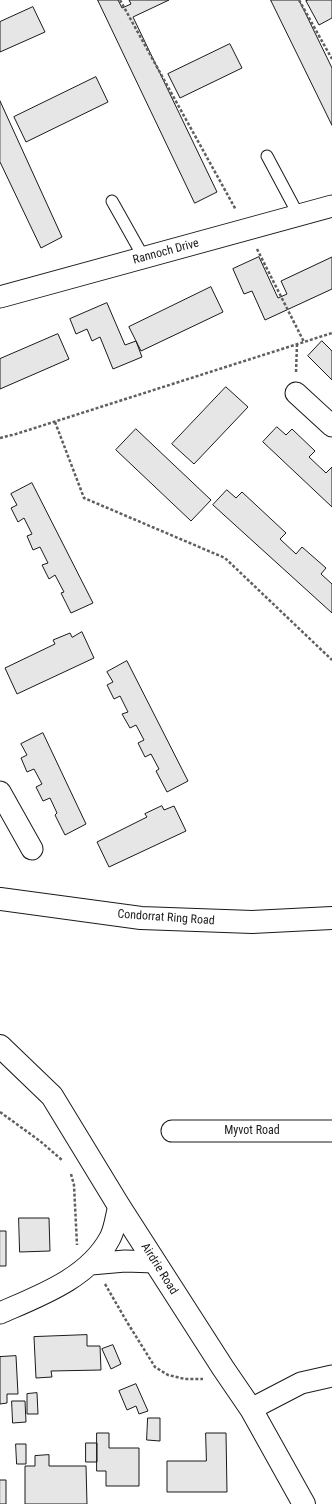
<!DOCTYPE html>
<style>
body{margin:0}
canvas{display:block;background:#fff}
</style>
<canvas width="332" height="1504"></canvas>
<script>
const g = document.querySelector('canvas').getContext('2d');
g.lineJoin = 'round';
function paint(path, color) {
  g.fillStyle = color;
  g.fill(path, 'evenodd');
}
function stroke(path, color, width, dash) {
  g.strokeStyle = color;
  g.lineWidth = width;
  g.lineCap = dash ? 'butt' : 'round';
  g.setLineDash(dash || []);
  g.stroke(path);
}
function label(font, color, halo, rows, align = 'center') {
  g.font = font + ' "Roboto Condensed",sans-serif';
  g.lineWidth = 3;
  g.setLineDash([]);
  g.textBaseline = 'middle';
  g.strokeStyle = halo;
  g.fillStyle = color;
  for (const [text, x, y, turn = 0] of rows) {
    g.save();
    g.translate(x, y);
    g.rotate((+turn || 0) * Math.PI / 180);
    g.textAlign = isNaN(turn) ? turn : align;
    if (halo) g.strokeText(text, 0, 0);
    g.fillText(text, 0, 0);
    g.restore();
  }
}
const building = new Path2D(`
 M 98,0 L 118,0 L 122,8 L 131,4 L 129,0 L 169,0 L 133,17 L 217,192 L 195,203 Z
 M 271,0 L 299,0 L 332,68 L 332,125 Z
 M 309,0 L 332,0 L 332,18 L 319,25 L 306,1 Z
 M 33,7 L 45,32 L 0,52 L 0,22 Z
 M 230,44 L 242,68 L 180,98 L 168,74 Z
 M 96,77 L 108,102 L 26,142 L 14,117 Z
 M 0,101 L 62,237 L 41,248 L 0,162 Z
 M 259,257 L 278,298 L 287,294 L 281,281 L 332,257 L 332,289 L 265,320 L 252,291 L 244,294 L 233,269 Z
 M 211,287 L 223,312 L 141,351 L 129,327 Z
 M 107,303 L 125,345 L 136,341 L 142,357 L 113,369 L 100,337 L 92,341 L 87,329 L 76,334 L 70,319 Z
 M 58,334 L 69,359 L 0,389 L 0,359 Z
 M 322,341 L 332,351 L 332,380 L 308,356 Z
 M 226,387 L 248,407 L 194,464 L 172,444 Z
 M 277,427 L 286,435 L 292,429 L 315,451 L 309,457 L 326,473 L 332,467 L 332,507 L 263,442 Z
 M 136,429 L 211,500 L 191,521 L 116,450 Z
 M 32,483 L 93,603 L 71,613 L 61,593 L 64,592 L 55,575 L 49,579 L 42,565 L 48,563 L 40,547 L 33,550 L 27,536 L 32,534 L 24,518 L 18,522 L 11,508 L 17,505 L 11,494 Z
 M 227,490 L 236,498 L 242,492 L 286,533 L 280,539 L 296,554 L 302,547 L 326,568 L 321,574 L 332,584 L 332,613 L 213,505 Z
 M 82,632 L 94,658 L 17,694 L 5,668 L 55,644 L 53,640 L 70,633 L 72,637 Z
 M 127,661 L 188,781 L 167,792 L 156,771 L 159,769 L 151,754 L 145,757 L 138,743 L 144,740 L 136,725 L 130,728 L 122,714 L 128,712 L 120,696 L 114,699 L 107,685 L 113,682 L 107,672 Z
 M 43,733 L 86,824 L 65,835 L 55,815 L 57,813 L 50,798 L 43,801 L 36,787 L 42,784 L 34,769 L 27,772 L 21,758 L 27,755 L 21,744 Z
 M 162,806 L 164,810 L 174,806 L 186,831 L 109,867 L 97,842 L 147,817 L 145,814 Z
 M 19,1218 L 49,1218 L 50,1251 L 20,1252 Z
 M 0,1231 L 6,1231 L 6,1266 L 0,1266 Z
 M 87,1335 L 87,1346 L 100,1346 L 101,1370 L 51,1371 L 52,1377 L 36,1378 L 34,1337 Z
 M 113,1345 L 121,1364 L 111,1369 L 102,1349 Z
 M 16,1356 L 18,1394 L 7,1394 L 7,1403 L 0,1404 L 0,1357 Z
 M 136,1384 L 148,1411 L 139,1414 L 136,1406 L 127,1410 L 119,1391 Z
 M 37,1393 L 38,1414 L 27,1414 L 27,1394 Z
 M 12,1401 L 25,1401 L 26,1422 L 13,1423 Z
 M 148,1418 L 160,1418 L 160,1441 L 147,1440 Z
 M 97,1433 L 109,1433 L 109,1448 L 139,1448 L 139,1486 L 106,1486 L 106,1471 L 97,1471 Z
 M 206,1433 L 226,1433 L 227,1492 L 167,1492 L 167,1461 L 206,1461 Z
 M 86,1443 L 97,1443 L 97,1462 L 86,1462 Z
 M 16,1444 L 26,1444 L 26,1464 L 17,1464 Z
 M 49,1455 L 49,1466 L 86,1466 L 87,1504 L 25,1504 L 25,1466 L 35,1466 L 35,1456 Z
 M 0,1480 L 6,1480 L 6,1504 L 0,1504 Z`);
paint(building, '#e6e6e6');
stroke(building, '#1a1a1a', 1);
const lane = new Path2D(`
 M 267,156 L 299,216
 M 112,201 L 144,258`);
const street = new Path2D(`
 M 0,297 L 332,206
 M 296,393 L 332,426
 M 0,792 L 32,849
 M 172,1131 L 332,1131
 M 91,1264 L 125,1261 L 155,1262
 M 0,1313 C 39,1296 89,1278 110,1238 C 115,1229 116,1216 119,1206
 M 251,1409 L 301,1383 L 332,1376`);
const secondary = new Path2D(`
 M 0,899 L 141,918 L 252,922 L 332,918
 M 0,1046 L 52,1096 L 119,1206 L 223,1368 L 251,1409 L 304,1504`);
stroke(lane, '#1a1a1a', 13);
stroke(street, '#1a1a1a', 23);
stroke(secondary, '#1a1a1a', 24);
stroke(new Path2D(`
 M 120,0 L 236,210
 M 299,0 L 332,59
 M 257,249 L 304,342
 M 296,372 L 297,344
 M 55,422 L 84,498 L 225,558 L 332,660
 M 0,438 L 16,434 L 332,333
 M 0,1112 L 40,1141 L 62,1160
 M 71,1174 L 74,1185 L 77,1245
 M 105,1284 L 127,1322 L 155,1367 L 168,1375 L 185,1379 L 203,1379`), '#5f5f5f', 2.5, [3, 2]);
stroke(lane, '#fff', 11);
stroke(street, '#fff', 21);
stroke(secondary, '#fff', 22);
label('12px', '#1a1a1a', '#fff', [
 ["Rannoch Drive",166,252,-15],
 ["Condorrat Ring Road",166,918,4],
 ["Myvot Road",252,1131],
 ["Airdrie Road",159,1269,58]
]);
</script>
